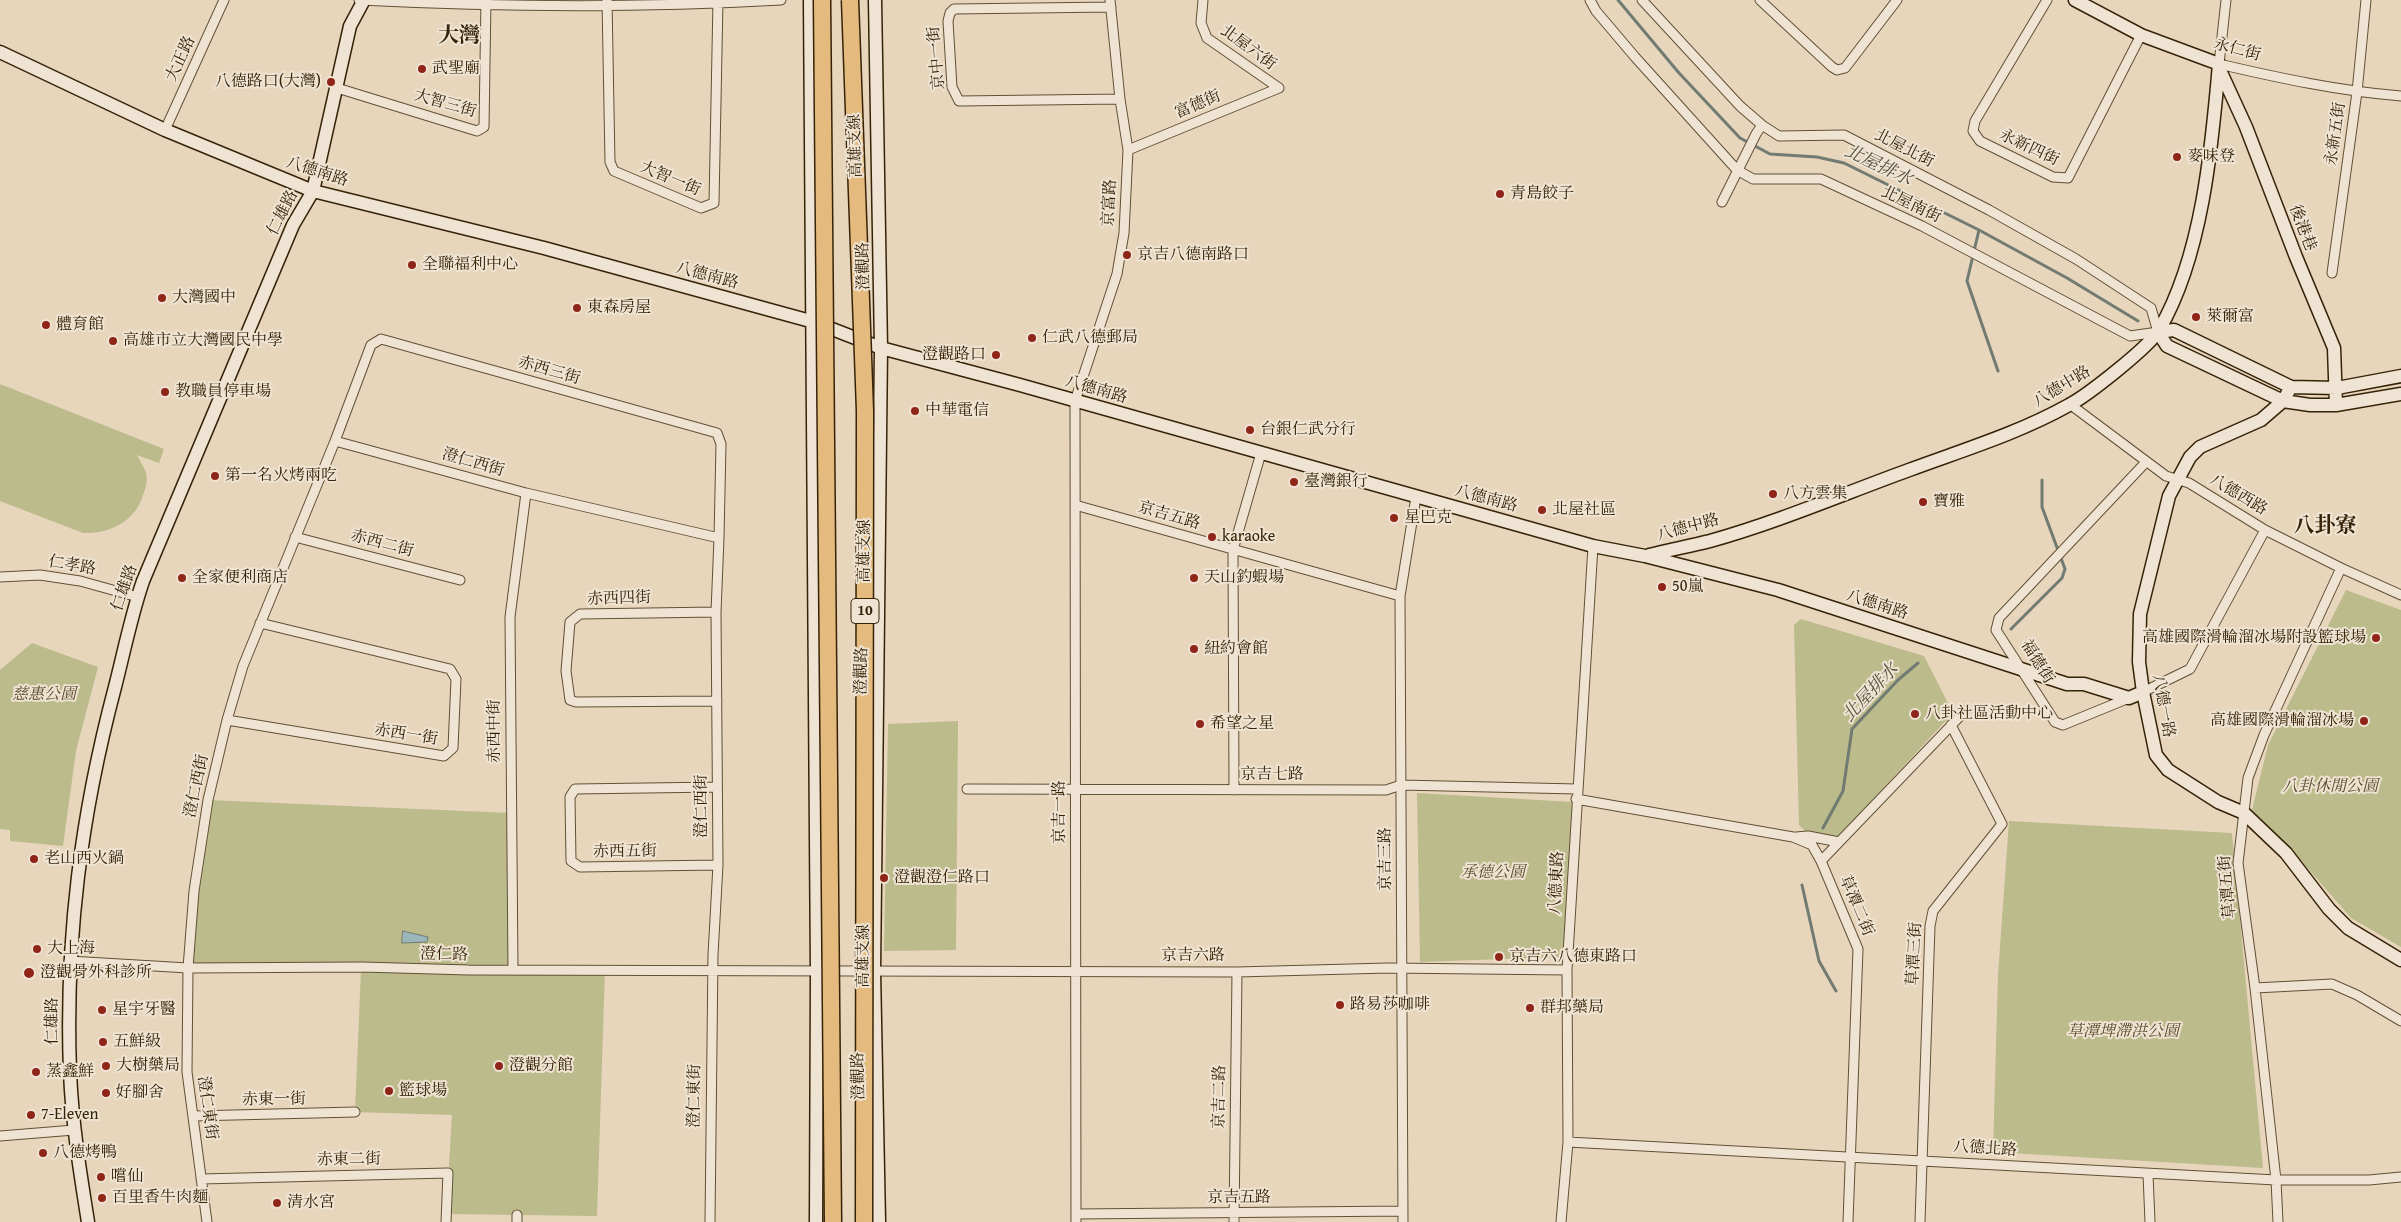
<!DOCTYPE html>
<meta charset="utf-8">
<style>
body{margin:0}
canvas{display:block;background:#e7d5bc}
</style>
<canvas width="2401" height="1222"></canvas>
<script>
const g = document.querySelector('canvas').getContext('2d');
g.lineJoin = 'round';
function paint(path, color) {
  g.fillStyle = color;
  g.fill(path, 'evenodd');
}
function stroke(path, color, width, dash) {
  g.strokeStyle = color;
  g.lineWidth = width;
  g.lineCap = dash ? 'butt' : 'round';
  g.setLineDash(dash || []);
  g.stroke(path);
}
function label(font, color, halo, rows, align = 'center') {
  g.font = font + ' "Gentium Book Plus","Noto Serif TC",serif';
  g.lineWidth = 4;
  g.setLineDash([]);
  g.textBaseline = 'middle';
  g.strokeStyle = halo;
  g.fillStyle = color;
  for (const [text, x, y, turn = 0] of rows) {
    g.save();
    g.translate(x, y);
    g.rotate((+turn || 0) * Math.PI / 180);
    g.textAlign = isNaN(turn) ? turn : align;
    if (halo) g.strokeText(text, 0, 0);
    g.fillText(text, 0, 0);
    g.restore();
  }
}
paint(new Path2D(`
 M 0,384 L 164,449 L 159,463 L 137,455 C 140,461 144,467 146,473 C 148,480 146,488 143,495 C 135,522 109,534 83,533 L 0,501 Z
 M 2346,590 L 2401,610 L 2401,947 L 2351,918 L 2284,841 L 2251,814 L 2268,745 Z
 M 1801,619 L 1924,656 L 1953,713 L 1836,839 L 1807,833 L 1799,825 L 1794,625 Z
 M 32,643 L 98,667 L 76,751 L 63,846 L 10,841 L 10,830 L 0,829 L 0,670 Z
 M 958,721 L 956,950 L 884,951 L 888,724 Z
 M 1417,793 L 1573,802 L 1563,957 L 1420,962 Z
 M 208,800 L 511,813 L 513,969 L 605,969 L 597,1216 L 446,1214 L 452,1115 L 355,1112 L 361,969 L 188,968 Z
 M 2009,821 L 2232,833 L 2263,1168 L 1993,1152 L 1998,975 Z`), '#bcbb8c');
const water = new Path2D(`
 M 403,931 L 428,937 L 427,942 L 402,943 Z`);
paint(water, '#9ab6ba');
stroke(water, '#727b72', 1);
stroke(new Path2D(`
 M 1618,0 L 1679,73 L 1740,138 L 1770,154 L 1817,157 L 1844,163 L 1979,230 L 2067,278 L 2138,321
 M 1979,230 L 1967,281 L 1998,371
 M 2011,629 L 2062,578 L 2065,569 L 2042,507 L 2042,480
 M 1823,828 L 1843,791 L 1852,729 L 1898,680 L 1918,663
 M 1802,885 L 1819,961 L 1836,991`), '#727b72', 3);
const street = new Path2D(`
 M 359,0 C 499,7 641,8 781,0
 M 607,0 L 610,162 L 614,171 L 701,208 L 714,203 L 718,0
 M 1203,0 L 1201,23 L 1207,38 L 1279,88
 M 1590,0 L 1596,11 L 1635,57 L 1737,170 L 1753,179 L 1821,179 L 1922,226 L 2130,336 L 2158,332 L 2151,308 L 2076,259 L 1989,210 L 1844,135 L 1779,136 L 1762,125 L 1740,106 L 1642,0
 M 1760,0 L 1832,67 L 1837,70 L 1845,68 L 1897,0
 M 2047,0 L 1975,121 L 1973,131 L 1980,141 L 2053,177 L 2068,178 L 2141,35
 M 2226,0 L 2219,64 C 2279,78 2339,91 2401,96
 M 1111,7 L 954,9 L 950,13 L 948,21 L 952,87 L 959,101 L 1120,99
 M 337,88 L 477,131 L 484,127 L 486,0
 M 165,130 L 224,0
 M 1128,150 L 1279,88
 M 1722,202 L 1756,134 L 1762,125
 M 2332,273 L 2357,92 L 2366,0
 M 2071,405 L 2166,476 L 2189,483 L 2265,530 L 2341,568 L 2401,595
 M 335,441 L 371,345 L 381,339 L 717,433 L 721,444 L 719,538
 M 1075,505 L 1400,596
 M 295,537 L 460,580
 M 0,577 L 40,575 L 80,581 L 138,597
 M 716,612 L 580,614 L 570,622 L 566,671 L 570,700 L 576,702 L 717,701
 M 2143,692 L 2190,669 L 2265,530
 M 2129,698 L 2063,725 L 2055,722 L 1996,630 L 1999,618 L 2146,462
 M 227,720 L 444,756 L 453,748 L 456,679 L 450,669 L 260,623
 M 717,787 L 575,789 L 570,797 L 571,861 L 580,867 L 718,865
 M 967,789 L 1386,790 L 1401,785 L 1577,789
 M 1234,790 L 1233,550 L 1261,453
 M 1576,799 L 1793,837 L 1812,845 L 1821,861 L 1858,949 L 1848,1222
 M 1796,837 L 1808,836 L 1839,842
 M 1821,861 L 1965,711
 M 69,961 L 188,968 L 362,967 L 469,970 L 1237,972 L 1388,968 L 1567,970
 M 513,970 L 510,617 L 526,493
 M 2255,988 L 2332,984 L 2357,995 L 2401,1021
 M 193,1116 L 355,1112
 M 0,1136 L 74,1130
 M 1568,1142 L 2276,1180 L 2369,1180 L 2401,1177
 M 2148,1174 L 2150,1222
 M 201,1179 L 448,1173 L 446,1222
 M 1076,1214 L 1403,1211
 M 207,1222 L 187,1072 L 188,968 L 194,891 L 208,800 L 227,720 L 243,666 L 335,441 L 526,493 L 719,538 L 716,612 L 718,865 L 713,955 L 710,1222
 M 517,1222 L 517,1215
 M 1076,1222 L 1075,401 L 1117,274 L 1124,233 L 1128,150 L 1120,99 L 1110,0
 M 1234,1222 L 1237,972
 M 1403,1222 L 1400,596 L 1416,497
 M 1561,1222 L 1568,1142 L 1567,970 L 1593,546
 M 1920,1222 L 1930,926 L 1933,911 L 2002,824 L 1951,725
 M 2278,1222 L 2276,1180 L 2255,988 L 2238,863 L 2248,778 L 2264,735 L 2341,568`);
const secondary = new Path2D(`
 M 810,0 L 817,972 L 816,1222
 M 875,0 L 881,348 L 874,971 L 879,1222
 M 0,52 L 165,130 L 313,191 L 544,248 L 814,322 L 881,348 L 1020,385 L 1593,546 L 1645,556 L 1778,590 L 2067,684 L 2084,684 L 2129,698 L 2143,692
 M 2219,68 L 2246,127 L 2296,257 L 2334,348 L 2336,405
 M 2158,332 L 2167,346 L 2283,401 L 2310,405 L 2336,405 L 2401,394
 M 2158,332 L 2174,330 L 2291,387 L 2337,388 L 2401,376
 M 2291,387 L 2283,401 L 2261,420 L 2200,447 L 2190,457 L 2169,496 L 2140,614 L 2139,662 L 2143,692 L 2156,755 L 2168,770 L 2218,802 L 2244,813 L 2286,853 L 2329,909 L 2348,928 L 2401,960
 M 1649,555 C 1669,550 1690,546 1710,541 C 1778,522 1843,494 1909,470 C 1963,450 2019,433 2069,405 C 2088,395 2149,347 2159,330 C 2202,257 2212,147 2219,64 L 2141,35 L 2075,0
 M 88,1222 C 80,1172 72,1122 70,1072 C 65,939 81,815 115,687 C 124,652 131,616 143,581 L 293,225 L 313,191 L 350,26 L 364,0`);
stroke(street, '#625034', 11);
stroke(secondary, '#362307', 15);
stroke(street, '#efe4d3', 9);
stroke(secondary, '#efe4d3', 12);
const highwayBridge = new Path2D(`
 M 822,0 L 833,1222
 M 850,0 L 865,411 L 864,1222`);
stroke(highwayBridge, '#362307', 19, []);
stroke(highwayBridge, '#e4ba7e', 16);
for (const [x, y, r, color] of [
 [422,69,5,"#8f2418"],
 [331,82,5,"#8f2418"],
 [2177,157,5,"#8f2418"],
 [1500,194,5,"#8f2418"],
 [1127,255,5,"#8f2418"],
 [412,265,5,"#8f2418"],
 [162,298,5,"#8f2418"],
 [577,308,5,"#8f2418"],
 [2196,317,5,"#8f2418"],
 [46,325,5,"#8f2418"],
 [1032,338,5,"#8f2418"],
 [113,341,5,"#8f2418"],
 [996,355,5,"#8f2418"],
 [165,392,5,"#8f2418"],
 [915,411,5,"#8f2418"],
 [1250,430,5,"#8f2418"],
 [215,476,5,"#8f2418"],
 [1294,482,5,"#8f2418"],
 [1773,494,5,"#8f2418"],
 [1923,502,5,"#8f2418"],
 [1542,510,5,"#8f2418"],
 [1394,518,5,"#8f2418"],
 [1212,537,5,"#8f2418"],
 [182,578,5,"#8f2418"],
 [1194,578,5,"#8f2418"],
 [1662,587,5,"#8f2418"],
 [2376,638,5,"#8f2418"],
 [1194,649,5,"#8f2418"],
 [1915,714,5,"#8f2418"],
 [2364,721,5,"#8f2418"],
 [1200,724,5,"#8f2418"],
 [34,859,5,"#8f2418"],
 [884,878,5,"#8f2418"],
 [37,949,5,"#8f2418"],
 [1499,957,5,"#8f2418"],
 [29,973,6,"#8f2418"],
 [1340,1005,5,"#8f2418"],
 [1530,1008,5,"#8f2418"],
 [102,1010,5,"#8f2418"],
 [103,1042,5,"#8f2418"],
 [106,1066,5,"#8f2418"],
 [499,1066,5,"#8f2418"],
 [36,1072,5,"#8f2418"],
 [389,1091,5,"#8f2418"],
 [106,1093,5,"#8f2418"],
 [31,1115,5,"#8f2418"],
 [43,1153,5,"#8f2418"],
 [101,1177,5,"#8f2418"],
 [102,1198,5,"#8f2418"],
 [277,1203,5,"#8f2418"]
]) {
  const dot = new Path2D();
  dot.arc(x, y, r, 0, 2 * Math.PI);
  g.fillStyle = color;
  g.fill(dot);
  stroke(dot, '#efe4d3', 2);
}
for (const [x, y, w] of [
 [865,611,28]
]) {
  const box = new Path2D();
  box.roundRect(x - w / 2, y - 12.5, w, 25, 4);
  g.fillStyle = '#efe4d3';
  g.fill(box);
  stroke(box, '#362307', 1);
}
label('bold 15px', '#362307', null, [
 ["10",865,611]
]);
label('16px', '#362307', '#efe4d3', [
 ["北屋六街",1248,48,36],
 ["永仁街",2237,50,15],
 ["京中一街",937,58,-95],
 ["大正路",181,59,-65],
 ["大智三街",445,104,16],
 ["富德街",1198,105,-23],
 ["永新五街",2336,134,-82],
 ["高雄支線",856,146,-92],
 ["永新四街",2029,148,25],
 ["北屋北街",1904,149,27],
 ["八德南路",317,172,18],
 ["大智一街",670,179,23],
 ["京富路",1110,203,-87],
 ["北屋南街",1911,205,25],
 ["仁雄路",283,213,-63],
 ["後港巷",2302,228,69],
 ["澄觀路",864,266,-91],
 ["八德南路",707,276,15],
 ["赤西三街",549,371,16],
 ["八德中路",2062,387,-31],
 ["八德南路",1096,390,16],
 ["澄仁西街",473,463,16],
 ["八德西路",2238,495,31],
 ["八德南路",1486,499,15],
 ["京吉五路",1169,516,16],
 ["八德中路",1688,528,-15],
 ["赤西二街",382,544,15],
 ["高雄支線",865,551,-90],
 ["仁孝路",72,566,10],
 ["仁雄路",125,588,-71],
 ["赤西四街",619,599,-2],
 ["八德南路",1877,605,18],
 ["福德街",2037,662,58],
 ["澄觀路",862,671,-89],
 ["八德一路",2163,706,80],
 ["赤西中街",495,731,-90],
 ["赤西一街",406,735,9],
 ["京吉七路",1272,775],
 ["澄仁西街",197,786,-78],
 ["澄仁西街",702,806,-90],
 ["京吉一路",1060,812,-90],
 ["赤西五街",625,852,-1],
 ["京吉三路",1386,859,-90],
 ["八德東路",1557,883,-87],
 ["草潭五街",2228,887,-95],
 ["草潭二街",1856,906,67],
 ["草潭三街",1915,954,-87],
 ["澄仁路",444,955,1],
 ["高雄支線",864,956,-90],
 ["京吉六路",1193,956],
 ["仁雄路",53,1021,-90],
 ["澄觀路",859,1076,-91],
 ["澄仁東街",695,1096,-89],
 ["京吉二路",1220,1097,-89],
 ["赤東一街",274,1100,-1],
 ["澄仁東街",207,1108,82],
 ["八德北路",1985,1149,4],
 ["赤東二街",349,1160,-1],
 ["京吉五路",1239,1198]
]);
label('16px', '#362307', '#efe4d3', [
 ["武聖廟",432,69],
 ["八德路口(大灣)",321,82,"right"],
 ["麥味登",2187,157],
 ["青島餃子",1510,194],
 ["京吉八德南路口",1137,255],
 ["全聯福利中心",422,265],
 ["大灣國中",172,298],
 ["東森房屋",587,308],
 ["萊爾富",2206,317],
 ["體育館",56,325],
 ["仁武八德郵局",1042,338],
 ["高雄市立大灣國民中學",123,341],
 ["澄觀路口",986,355,"right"],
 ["教職員停車場",175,392],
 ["中華電信",925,411],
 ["台銀仁武分行",1260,430],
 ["第一名火烤兩吃",225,476],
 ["臺灣銀行",1304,482],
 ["八方雲集",1783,494],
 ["寶雅",1933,502],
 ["北屋社區",1552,510],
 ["星巴克",1404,518],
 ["karaoke",1222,537],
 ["全家便利商店",192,578],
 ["天山釣蝦場",1204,578],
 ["50嵐",1672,587],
 ["高雄國際滑輪溜冰場附設籃球場",2366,638,"right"],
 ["紐約會館",1204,649],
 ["八卦社區活動中心",1925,714],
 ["高雄國際滑輪溜冰場",2354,721,"right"],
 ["希望之星",1210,724],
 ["老山西火鍋",44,859],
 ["澄觀澄仁路口",894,878],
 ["大上海",47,949],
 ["京吉六八德東路口",1509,957],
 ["澄觀骨外科診所",40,973],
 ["路易莎咖啡",1350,1005],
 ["群邦藥局",1540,1008],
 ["星宇牙醫",112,1010],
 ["五鮮級",113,1042],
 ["大樹藥局",116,1066],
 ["澄觀分館",509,1066],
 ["蒸鑫鮮",46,1072],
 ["籃球場",399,1091],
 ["好腳舍",116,1093],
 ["7-Eleven",41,1115],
 ["八德烤鴨",53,1153],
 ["嚐仙",111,1177],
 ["百里香牛肉麵",112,1198],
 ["清水宮",287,1203]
], 'left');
label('italic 16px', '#584928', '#efe4d3', [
 ["慈惠公園",44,695],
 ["八卦休閒公園",2330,787],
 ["承德公園",1493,873],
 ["草潭埤滯洪公園",2123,1032]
]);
label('italic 18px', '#544f3d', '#efe4d3', [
 ["北屋排水",1878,166,25],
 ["北屋排水",1871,693,-47]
]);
label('bold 21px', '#362307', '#efe4d3', [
 ["大灣",459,37],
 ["八卦寮",2325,527]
]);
</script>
